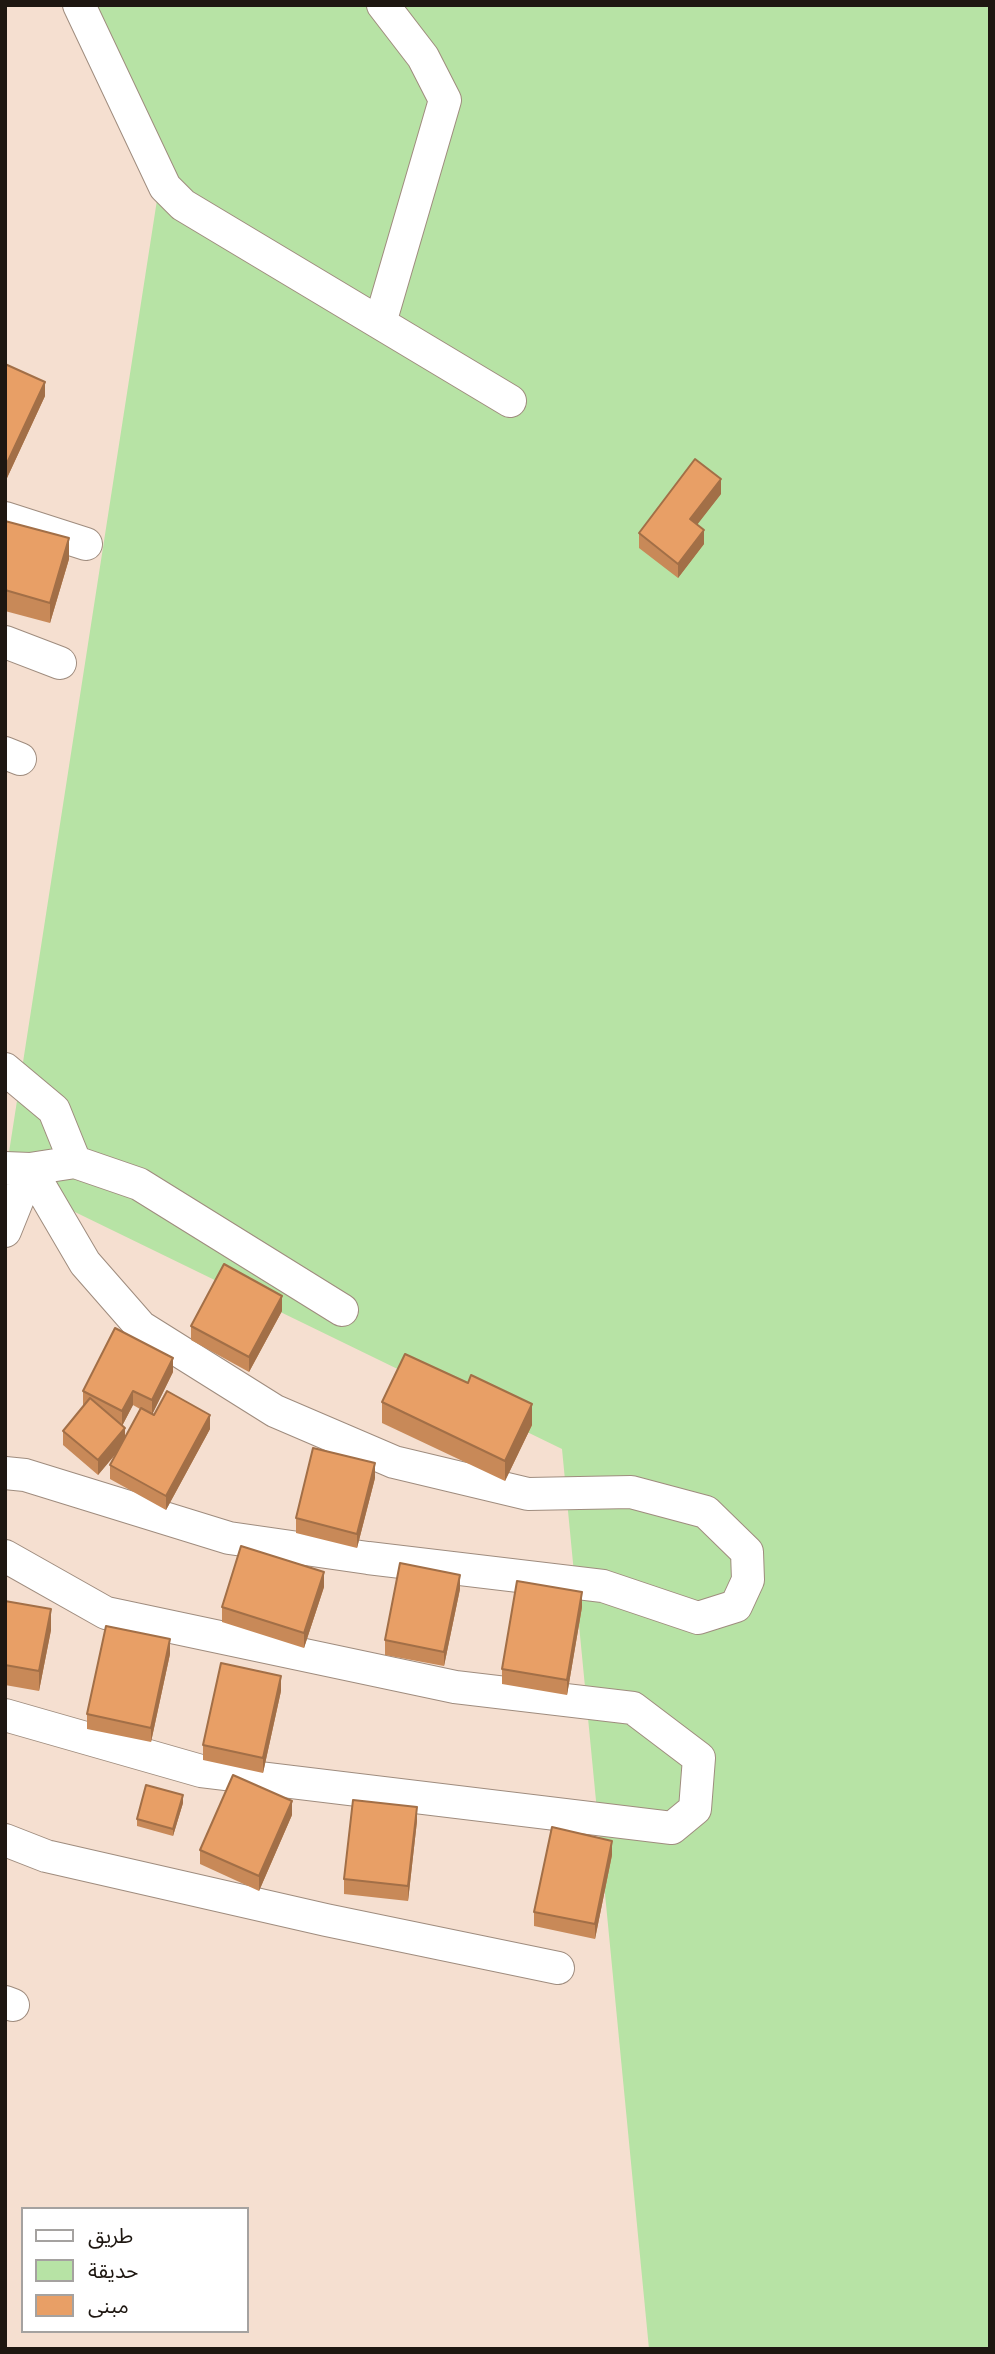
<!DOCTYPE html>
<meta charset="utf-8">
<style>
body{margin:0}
#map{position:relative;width:995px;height:2354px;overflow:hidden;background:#f5dfd0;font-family:Georgia,"Noto Sans Arabic",serif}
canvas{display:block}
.frame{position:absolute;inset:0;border:7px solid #1e1711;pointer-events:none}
.legend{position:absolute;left:21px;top:2207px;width:228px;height:126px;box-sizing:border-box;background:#fff;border:2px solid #a5a2a0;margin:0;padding:9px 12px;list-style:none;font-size:21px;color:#1e1711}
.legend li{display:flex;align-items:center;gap:14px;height:35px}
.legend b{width:35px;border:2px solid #a5a2a0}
</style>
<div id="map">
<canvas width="995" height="2354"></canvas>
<div class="frame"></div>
<ul class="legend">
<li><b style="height:9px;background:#fff"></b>طريق</li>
<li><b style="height:19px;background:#b7e3a5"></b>حديقة</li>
<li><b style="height:19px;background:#e89f66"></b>مبنى</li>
</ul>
</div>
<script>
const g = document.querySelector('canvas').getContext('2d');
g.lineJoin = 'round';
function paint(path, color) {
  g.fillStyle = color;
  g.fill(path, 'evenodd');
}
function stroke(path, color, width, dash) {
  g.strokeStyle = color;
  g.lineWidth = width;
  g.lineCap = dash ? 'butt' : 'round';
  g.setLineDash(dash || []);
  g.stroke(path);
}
paint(new Path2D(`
 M 74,5 L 990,5 L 990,2349 L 649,2349 L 562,1449 L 5,1178 L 157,200 Z`), '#b7e3a5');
const street = new Path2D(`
 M 79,5 L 165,187 L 183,205 L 510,401
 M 380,323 L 445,100 L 423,57 L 383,5
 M 5,518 L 86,544
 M 5,642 L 60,663
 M 5,753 L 20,759
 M 5,1069 L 54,1110 L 75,1162
 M 5,1168 L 30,1169 L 75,1162 L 139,1184 L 342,1310
 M 5,1231 L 30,1169
 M 5,1473 L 25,1475 L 229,1538 L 368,1558 L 603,1586 L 698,1618 L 736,1606 L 748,1580 L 747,1552 L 706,1512 L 631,1492 L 528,1494 L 394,1462 L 275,1411 L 141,1327 L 85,1263 L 30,1169
 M 5,1556 L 106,1613 L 455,1687 L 633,1708 L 699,1758 L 695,1809 L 672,1828 L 201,1771 L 5,1715
 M 5,1840 L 46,1856 L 326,1920 L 558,1968
 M 5,2002 L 13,2005`);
stroke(street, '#9f8c7e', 34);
stroke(street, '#fff', 32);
paint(new Path2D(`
 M 5,364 L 45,396 L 7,478 L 5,477 Z
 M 721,494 L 697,524 L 704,544 L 678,578 L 639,548 L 639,533 Z
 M 5,521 L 69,559 L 50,623 L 5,611 Z
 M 282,1311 L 249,1372 L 191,1340 L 191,1326 Z
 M 173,1372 L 152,1414 L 210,1429 L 166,1510 L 110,1479 L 110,1465 L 117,1452 L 98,1475 L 63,1445 L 63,1431 L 83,1406 L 83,1391 ZM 133,1405 L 140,1409 L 125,1437 L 122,1426 Z
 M 468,1383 L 532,1425 L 505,1481 L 382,1423 L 382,1402 Z
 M 375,1478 L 357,1548 L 296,1533 L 296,1518 Z
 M 5,1584 L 5,1601 L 51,1630 L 39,1691 L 5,1685 Z
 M 324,1587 L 304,1648 L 222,1622 L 222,1607 Z
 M 460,1589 L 444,1666 L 385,1655 L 385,1640 Z
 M 582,1607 L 567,1695 L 502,1684 L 502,1669 Z
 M 170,1654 L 151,1742 L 87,1729 L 87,1714 Z
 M 281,1691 L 263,1773 L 203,1760 L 203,1745 Z
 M 183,1803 L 173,1836 L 137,1826 L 137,1819 Z
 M 292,1815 L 259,1891 L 200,1864 L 200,1850 Z
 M 417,1821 L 408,1901 L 344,1894 L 344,1879 Z
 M 612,1855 L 595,1939 L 534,1926 L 534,1912 Z`), '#c88958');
paint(new Path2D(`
 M 45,382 L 45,396 L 7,478 L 7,463 Z
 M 721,479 L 721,494 L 690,534 L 690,519 Z
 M 704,530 L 704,544 L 678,578 L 678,564 Z
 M 69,538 L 69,559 L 50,623 L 50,603 Z
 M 282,1296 L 282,1311 L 249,1372 L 249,1357 Z
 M 173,1358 L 173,1372 L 152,1415 L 152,1400 Z
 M 133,1391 L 133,1405 L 122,1426 L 122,1411 Z
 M 532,1404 L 532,1425 L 505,1481 L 505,1461 Z
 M 210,1415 L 210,1429 L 166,1510 L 166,1496 Z
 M 125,1428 L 125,1443 L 98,1475 L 98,1460 Z
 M 375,1463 L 375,1478 L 357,1548 L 357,1534 Z
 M 324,1572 L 324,1587 L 304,1648 L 304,1633 Z
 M 460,1575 L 460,1589 L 444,1666 L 444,1652 Z
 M 582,1592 L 582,1607 L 567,1695 L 567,1680 Z
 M 51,1609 L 51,1630 L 39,1691 L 39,1671 Z
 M 170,1639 L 170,1654 L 151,1742 L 151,1728 Z
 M 281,1676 L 281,1691 L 263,1773 L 263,1758 Z
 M 183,1795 L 183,1803 L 173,1836 L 173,1829 Z
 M 292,1801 L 292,1815 L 259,1891 L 259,1876 Z
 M 417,1807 L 417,1821 L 408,1901 L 408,1886 Z
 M 612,1841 L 612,1855 L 595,1939 L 595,1924 Z`), '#a26f47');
const building = new Path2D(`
 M 5,364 L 45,382 L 7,463 L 5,462 Z
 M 695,459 L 721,479 L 690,519 L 704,530 L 678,564 L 639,533 Z
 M 5,521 L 69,538 L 50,603 L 5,590 Z
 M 224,1264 L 282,1296 L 249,1357 L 191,1326 Z
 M 115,1328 L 173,1358 L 152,1400 L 133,1391 L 122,1411 L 83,1391 Z
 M 405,1354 L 468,1383 L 471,1375 L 532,1404 L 505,1461 L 382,1402 Z
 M 167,1391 L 210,1415 L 166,1496 L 110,1465 L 141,1408 L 154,1415 Z
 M 90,1398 L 125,1428 L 98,1460 L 63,1431 Z
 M 313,1448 L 375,1463 L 357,1534 L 296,1518 Z
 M 241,1546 L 324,1572 L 304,1633 L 222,1607 Z
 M 400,1563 L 460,1575 L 444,1652 L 385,1640 Z
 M 517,1581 L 582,1592 L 567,1680 L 502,1669 Z
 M 5,1601 L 51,1609 L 39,1671 L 5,1665 Z
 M 106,1626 L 170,1639 L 151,1728 L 87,1714 Z
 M 221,1663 L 281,1676 L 263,1758 L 203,1745 Z
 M 233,1775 L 292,1801 L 259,1876 L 200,1850 Z
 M 146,1785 L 183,1795 L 173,1829 L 137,1819 Z
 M 353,1800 L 417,1807 L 408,1886 L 344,1879 Z
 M 552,1827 L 612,1841 L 595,1924 L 534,1912 Z`);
paint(building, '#e89f66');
stroke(building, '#a26f47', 2);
</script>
